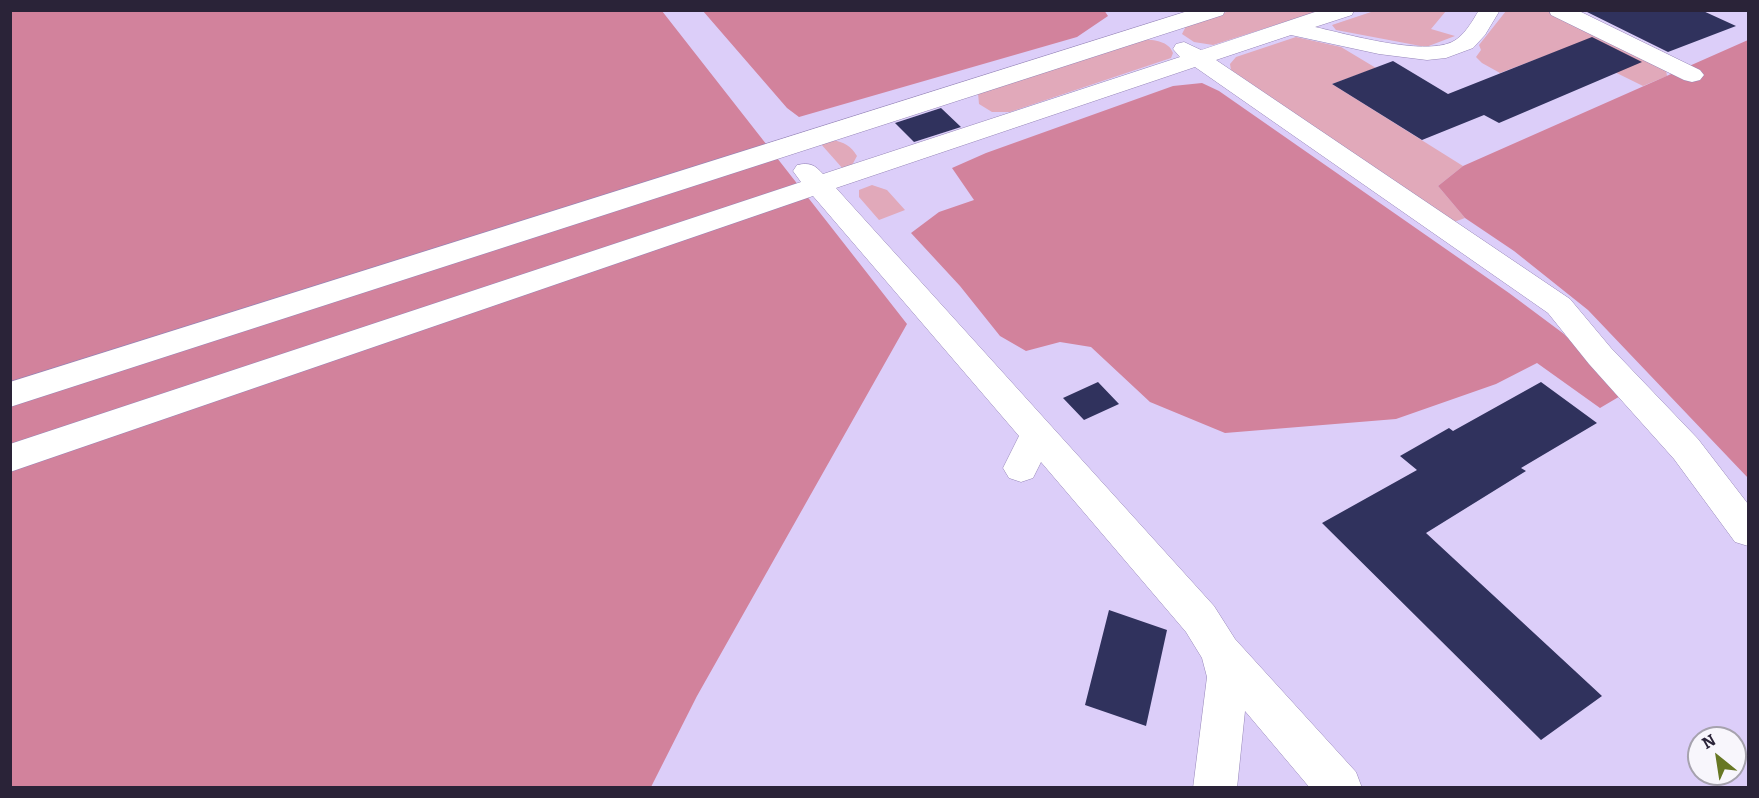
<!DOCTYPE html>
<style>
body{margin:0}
#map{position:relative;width:1759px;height:798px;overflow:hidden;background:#dccef9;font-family:Bitter,serif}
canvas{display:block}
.frame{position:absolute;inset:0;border:12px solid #2a2338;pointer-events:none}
.north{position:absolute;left:1687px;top:726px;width:60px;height:60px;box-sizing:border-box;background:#f8f6fc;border:2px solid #a6a2ae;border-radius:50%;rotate:330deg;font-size:16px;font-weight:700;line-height:24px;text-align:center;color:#2a2338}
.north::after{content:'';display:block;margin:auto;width:21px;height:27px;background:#677724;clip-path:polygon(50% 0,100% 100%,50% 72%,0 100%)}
</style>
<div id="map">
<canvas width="1759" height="798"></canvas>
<div class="frame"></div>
<div class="north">N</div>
</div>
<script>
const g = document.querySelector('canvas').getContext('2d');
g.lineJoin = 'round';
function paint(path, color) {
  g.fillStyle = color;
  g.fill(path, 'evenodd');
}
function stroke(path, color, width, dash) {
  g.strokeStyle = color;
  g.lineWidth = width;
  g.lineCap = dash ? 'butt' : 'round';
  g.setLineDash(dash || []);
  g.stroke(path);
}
paint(new Path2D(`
 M 1230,11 L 1319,11 L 1213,45 L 1194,42 L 1182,34 L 1187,24 Z
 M 1374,11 L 1446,11 L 1431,29 L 1455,36 L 1426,47 L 1336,30 L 1332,25 Z
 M 1506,11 L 1550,11 L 1666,70 L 1667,76 L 1643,86 L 1566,48 L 1500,73 L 1482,63 L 1476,57 L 1481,50 L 1479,45 Z
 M 1296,37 L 1341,47 L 1376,68 L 1332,84 L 1463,166 L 1438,186 L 1465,218 L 1454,222 L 1231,70 L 1230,64 L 1236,57 Z
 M 1143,39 C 1154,40 1169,41 1173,53 L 1171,58 L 1010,112 L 992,112 L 979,104 L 978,93 Z
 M 832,140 C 844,142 851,146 857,156 L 851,167 L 844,170 L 820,143 Z
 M 872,185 L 887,190 L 905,210 L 879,220 L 859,197 L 859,190 Z`), '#e1a9ba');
paint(new Path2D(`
 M 1104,10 L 1108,16 L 1077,37 L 799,117 L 787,108 L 703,11 Z
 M 10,11 L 662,11 L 907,324 L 697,696 L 651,787 L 11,787 Z
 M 1748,40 L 1748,478 L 1588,310 L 1514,251 L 1465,218 L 1438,186 L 1463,166 Z
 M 1202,83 L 1219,91 L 1509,293 L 1564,334 L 1622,395 L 1600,408 L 1537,363 L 1496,384 L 1396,419 L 1225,433 L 1150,402 L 1091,347 L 1060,342 L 1026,351 L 1000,336 L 960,286 L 911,233 L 939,212 L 974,200 L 952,168 L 986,153 L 1173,86 Z`), '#d2829c');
paint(new Path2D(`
 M 1583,10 L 1701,10 L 1736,26 L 1668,52 Z
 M 1592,37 L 1642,62 L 1499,123 L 1484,115 L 1422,140 L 1332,84 L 1393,61 L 1448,94 Z
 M 941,108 L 961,127 L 914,142 L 895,123 Z
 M 1098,382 L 1119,404 L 1084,420 L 1063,398 Z
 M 1541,382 L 1597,423 L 1521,468 L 1526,471 L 1426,533 L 1602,696 L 1541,740 L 1322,523 L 1417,470 L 1400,456 L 1449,428 L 1453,431 Z
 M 1109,610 L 1167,630 L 1146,726 L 1085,705 Z`), '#30325d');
const minor = new Path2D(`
 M 1191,10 L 1225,10 L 1223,15 L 10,407 L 10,382 Z
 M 1321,10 L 1354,10 L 1352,15 L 1315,27 C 1347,34 1422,56 1452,42 C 1464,36 1472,22 1479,10 L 1500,10 L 1485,35 L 1473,48 L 1446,58 L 1427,60 L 1379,54 L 1291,35 L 1216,60 L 1570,299 L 1611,348 L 1698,439 L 1748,504 L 1748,546 L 1735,542 L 1674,459 L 1589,364 L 1548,313 L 1195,67 L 836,188 L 1214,606 L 1235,639 L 1356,772 L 1362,788 L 1310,788 L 1245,711 L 1237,788 L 1193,788 L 1207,677 L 1202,658 L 1186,632 L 1041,462 L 1033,478 L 1021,482 L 1009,478 L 1003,468 L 1019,436 L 813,196 L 10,472 L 10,444 L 801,182 L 793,171 L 797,165 C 810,162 815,165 823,174 L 1180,57 L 1173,49 L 1176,44 L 1184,42 L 1201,50 Z
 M 1549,10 L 1577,10 L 1700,70 L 1704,75 L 1700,80 L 1692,82 L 1684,80 L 1551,15 Z`);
stroke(minor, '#9686b8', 1);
paint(minor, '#fff');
</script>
